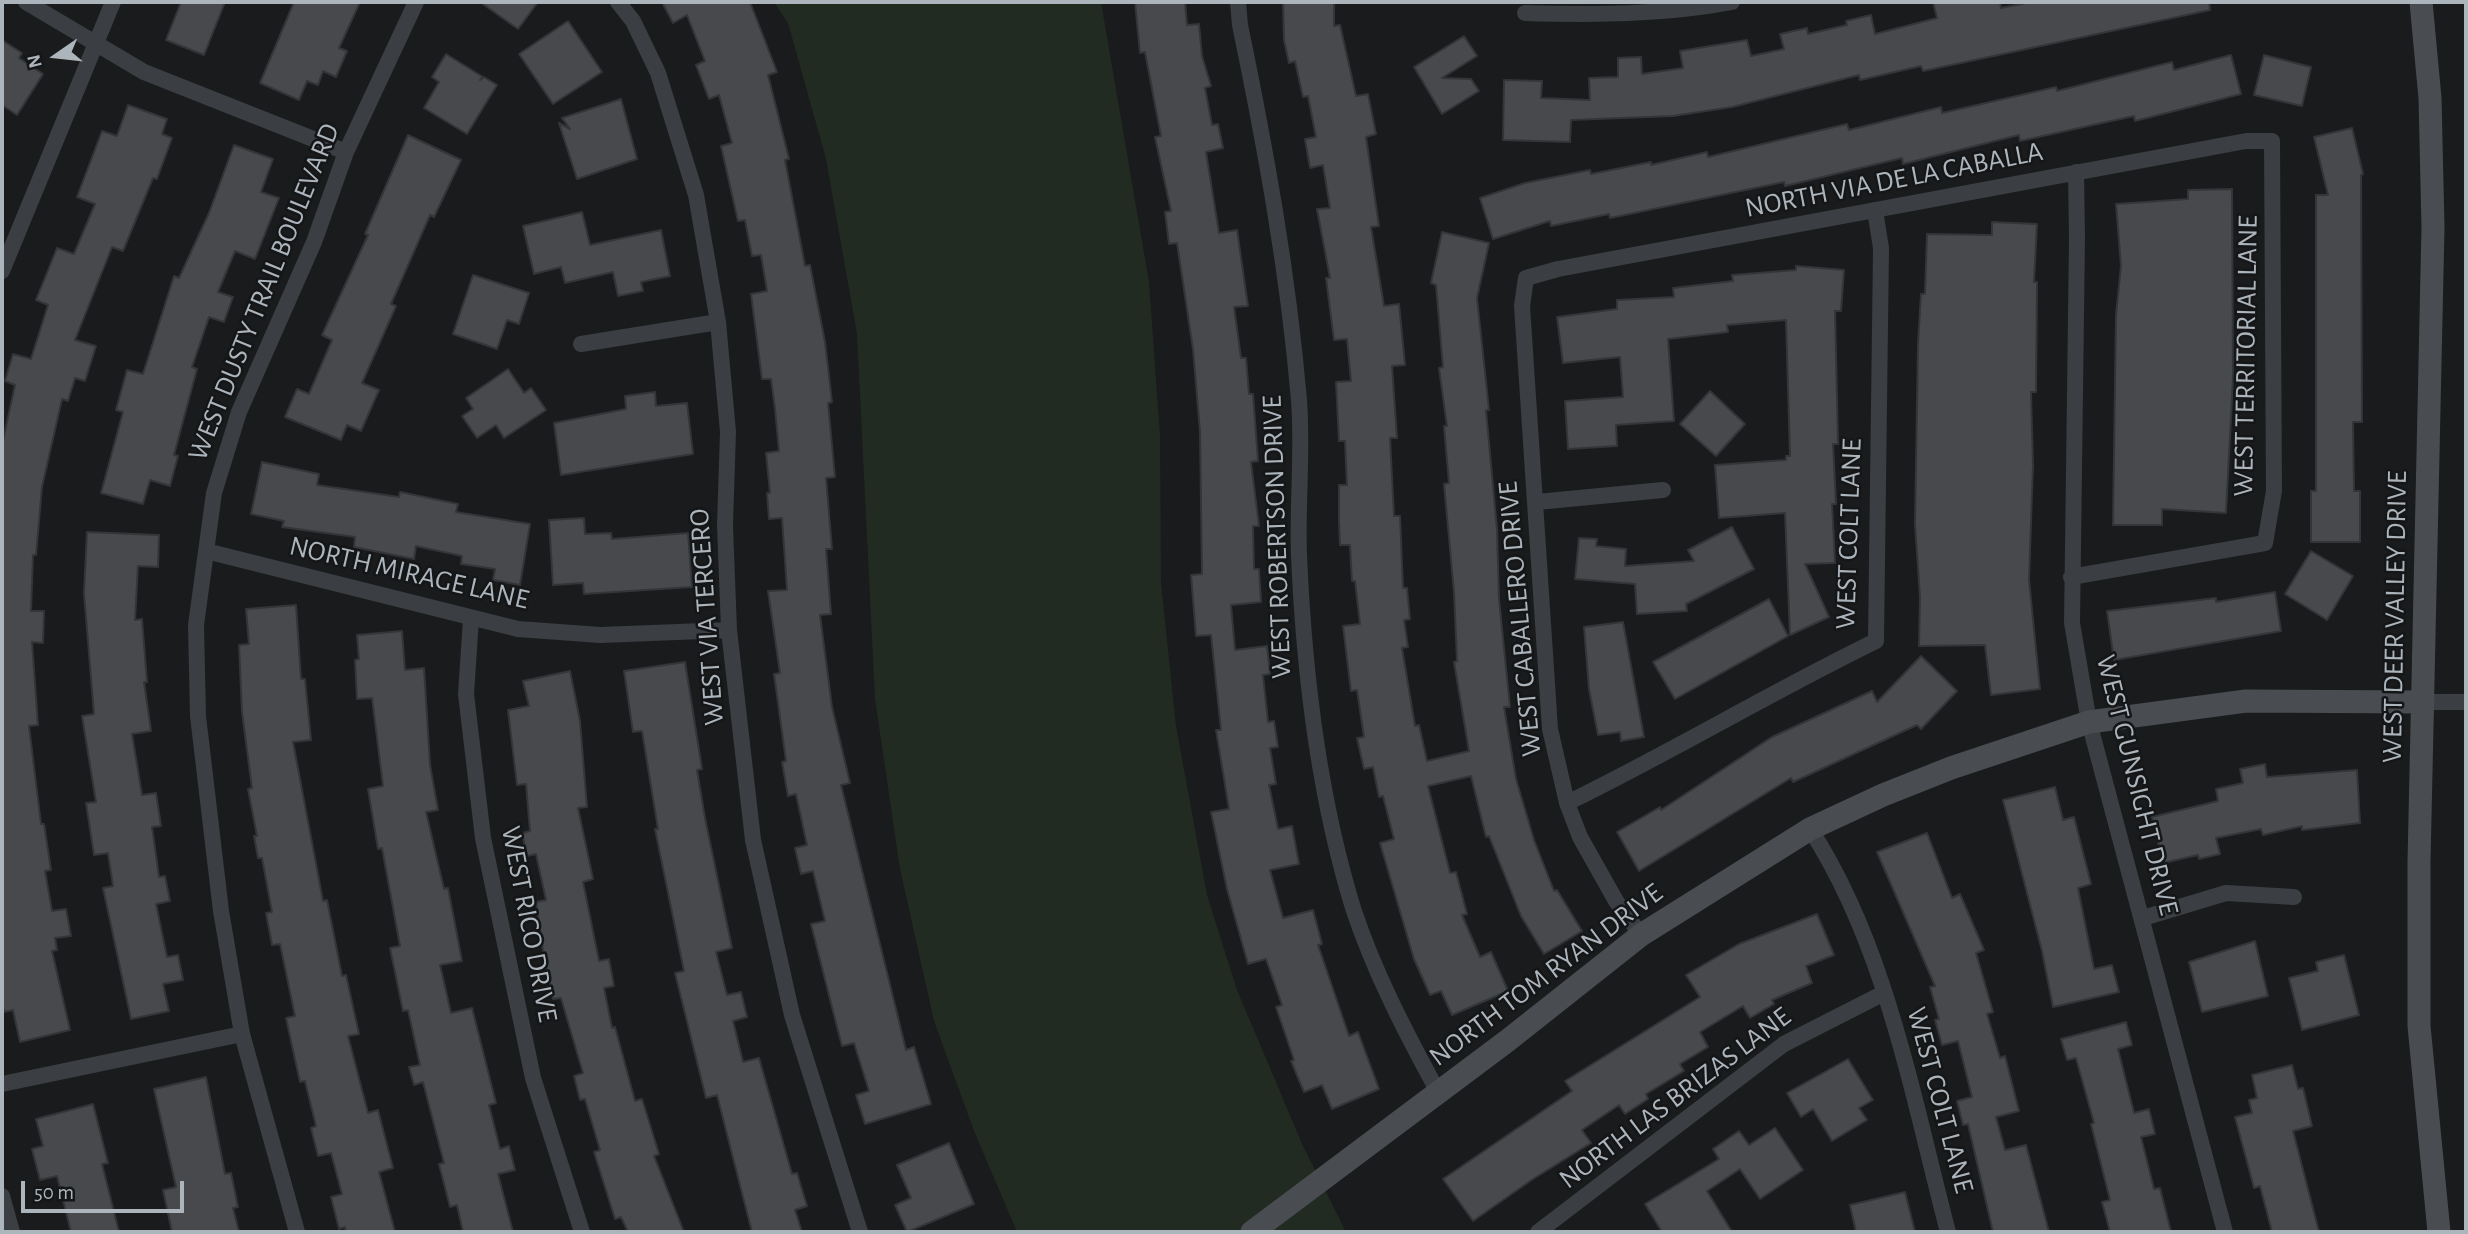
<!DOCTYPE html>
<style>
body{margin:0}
#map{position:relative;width:2468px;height:1234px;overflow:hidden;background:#1a1b1c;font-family:"Alegreya Sans",sans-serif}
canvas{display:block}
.frame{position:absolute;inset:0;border:4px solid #adb5bc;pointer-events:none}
.north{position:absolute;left:21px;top:21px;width:70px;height:70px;-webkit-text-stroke:5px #151618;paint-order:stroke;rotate:256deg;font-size:19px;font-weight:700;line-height:28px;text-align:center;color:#adb5bc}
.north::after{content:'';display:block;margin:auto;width:24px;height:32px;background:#adb5bc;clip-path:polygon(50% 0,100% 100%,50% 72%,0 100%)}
.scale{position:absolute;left:21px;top:1181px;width:163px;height:32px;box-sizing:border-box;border:4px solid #adb5bc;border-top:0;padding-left:9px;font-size:21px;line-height:24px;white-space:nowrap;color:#adb5bc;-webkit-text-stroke:5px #151618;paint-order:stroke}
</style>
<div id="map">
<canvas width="2468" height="1234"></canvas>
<div class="frame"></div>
<div class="north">N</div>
<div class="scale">50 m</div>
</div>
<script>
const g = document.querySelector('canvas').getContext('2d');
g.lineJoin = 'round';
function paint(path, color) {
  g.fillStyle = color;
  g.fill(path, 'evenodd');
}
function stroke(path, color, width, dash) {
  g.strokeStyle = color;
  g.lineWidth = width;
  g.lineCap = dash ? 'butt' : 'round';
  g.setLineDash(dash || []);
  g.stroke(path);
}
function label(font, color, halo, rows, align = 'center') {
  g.font = font + ' "Alegreya Sans",sans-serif';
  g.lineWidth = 5;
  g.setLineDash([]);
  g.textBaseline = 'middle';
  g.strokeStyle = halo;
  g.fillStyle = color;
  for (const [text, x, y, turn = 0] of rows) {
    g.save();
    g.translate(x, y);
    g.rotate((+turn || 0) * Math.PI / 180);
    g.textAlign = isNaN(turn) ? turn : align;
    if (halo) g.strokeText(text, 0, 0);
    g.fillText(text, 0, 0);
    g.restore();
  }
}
paint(new Path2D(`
 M 774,2 L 1101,2 L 1149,282 L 1160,436 L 1161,583 L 1176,726 L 1207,895 L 1237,990 L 1303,1146 L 1346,1232 L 1017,1232 L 974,1131 L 934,1021 L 900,869 L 875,699 L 857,334 L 826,159 L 788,23 Z`), '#222b22');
const building = new Path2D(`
 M 181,2 L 225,2 L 204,55 L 166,40 Z
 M 294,2 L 360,2 L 339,48 L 347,51 L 336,77 L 323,71 L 318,85 L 307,81 L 299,100 L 260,83 Z
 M 480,2 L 538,2 L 518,29 Z
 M 662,2 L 750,2 L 777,72 L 768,75 L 789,159 L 785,160 L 805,266 L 810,265 L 825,342 L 832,402 L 828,403 L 835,477 L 826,478 L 832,549 L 826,549 L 831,614 L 820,615 L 832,707 L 850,783 L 841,785 L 906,1050 L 914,1047 L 931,1104 L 865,1124 L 856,1095 L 869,1091 L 854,1043 L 842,1046 L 834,1015 L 811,924 L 825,921 L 813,871 L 801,874 L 795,848 L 807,845 L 796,794 L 788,796 L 782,762 L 786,761 L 774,674 L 780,673 L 768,591 L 787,590 L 782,518 L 769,519 L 767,493 L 770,493 L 766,453 L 779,451 L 775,409 L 771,379 L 762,379 L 751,294 L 767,291 L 761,255 L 752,256 L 745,220 L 738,221 L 721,146 L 732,143 L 719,95 L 709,99 L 696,65 L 705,61 L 687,15 L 673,23 Z
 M 1135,2 L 1185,2 L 1187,25 L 1199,24 L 1202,56 L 1211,86 L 1205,88 L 1212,125 L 1218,124 L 1223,148 L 1206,152 L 1219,233 L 1237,230 L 1248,306 L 1234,307 L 1241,358 L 1246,358 L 1249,394 L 1253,394 L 1258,461 L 1251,462 L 1259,526 L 1253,526 L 1254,569 L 1259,569 L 1261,602 L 1231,605 L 1235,650 L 1267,646 L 1270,674 L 1263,675 L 1268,722 L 1274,721 L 1278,747 L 1270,748 L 1276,784 L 1269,785 L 1278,829 L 1292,826 L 1299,864 L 1270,870 L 1283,918 L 1313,910 L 1322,944 L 1318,945 L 1349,1036 L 1358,1032 L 1379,1089 L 1332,1109 L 1322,1085 L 1304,1092 L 1291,1061 L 1294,1060 L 1276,1007 L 1282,1005 L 1266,959 L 1248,964 L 1227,889 L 1211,812 L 1229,809 L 1216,730 L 1221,730 L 1211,635 L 1196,636 L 1191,575 L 1202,574 L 1200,432 L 1193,349 L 1177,243 L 1169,244 L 1165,212 L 1171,211 L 1155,137 L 1161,136 L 1145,52 L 1140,53 Z
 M 1283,2 L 1334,2 L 1334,26 L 1340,25 L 1356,96 L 1368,94 L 1376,134 L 1366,137 L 1379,226 L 1371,227 L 1384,306 L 1399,304 L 1405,365 L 1392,366 L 1397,438 L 1390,438 L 1394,516 L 1400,516 L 1403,588 L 1407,588 L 1410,619 L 1404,620 L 1408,647 L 1402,648 L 1415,726 L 1419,725 L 1427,761 L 1469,751 L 1454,662 L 1457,661 L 1454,592 L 1444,484 L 1449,483 L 1444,426 L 1447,426 L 1439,368 L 1443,367 L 1436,285 L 1431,283 L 1442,232 L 1489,243 L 1477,298 L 1489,410 L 1486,410 L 1497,530 L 1499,599 L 1510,707 L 1504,707 L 1516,779 L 1534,840 L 1554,891 L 1557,890 L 1582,931 L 1544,954 L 1521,916 L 1489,836 L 1486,837 L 1471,776 L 1428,786 L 1450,873 L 1456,872 L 1467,914 L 1462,915 L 1480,957 L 1491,952 L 1508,991 L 1452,1015 L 1441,991 L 1430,995 L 1414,959 L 1380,843 L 1394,839 L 1383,796 L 1379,797 L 1373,767 L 1364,769 L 1357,738 L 1364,737 L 1357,690 L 1351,691 L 1343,626 L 1360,624 L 1355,581 L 1352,581 L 1350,545 L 1340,545 L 1339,519 L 1339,485 L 1347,485 L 1345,441 L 1339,441 L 1336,382 L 1351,381 L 1347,339 L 1334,340 L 1326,278 L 1330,278 L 1317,209 L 1330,208 L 1323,165 L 1310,168 L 1305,139 L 1316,137 L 1308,96 L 1303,97 L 1295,61 L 1289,63 L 1284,40 Z
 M 1933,2 L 2000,2 L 2001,8 L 2031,2 L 2209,2 L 2210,10 L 1923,71 L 1921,66 L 1860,80 L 1859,75 L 1732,107 L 1673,116 L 1571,120 L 1570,142 L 1503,140 L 1504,80 L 1542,81 L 1541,98 L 1590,100 L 1589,78 L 1618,77 L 1618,58 L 1641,57 L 1642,74 L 1683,68 L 1680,51 L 1747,40 L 1751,56 L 1784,49 L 1780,34 L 1807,28 L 1808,34 L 1847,25 L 1846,21 L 1871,15 L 1875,34 L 1937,18 Z
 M 568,21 L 602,72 L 553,104 L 519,54 Z
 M 1464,36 L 1477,56 L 1442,78 L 1471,79 L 1479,91 L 1442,114 L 1414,67 Z
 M 2,40 L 22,53 L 19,58 L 43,74 L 17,115 L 2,105 Z
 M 446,54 L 483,77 L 480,80 L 484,77 L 497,85 L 467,134 L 424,108 L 439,82 L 432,77 Z
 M 2231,55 L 2241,94 L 2135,121 L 2134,116 L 2020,141 L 2019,135 L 1903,164 L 1902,158 L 1785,186 L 1784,182 L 1610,218 L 1609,214 L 1551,226 L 1550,221 L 1493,239 L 1480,198 L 1525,183 L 1590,170 L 1591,174 L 1651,162 L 1651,165 L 1707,152 L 1708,157 L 1847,124 L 1849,130 L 1941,107 L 1942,113 L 2056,87 L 2057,91 L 2172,62 L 2174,70 Z
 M 2264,55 L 2311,67 L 2302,106 L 2254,95 Z
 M 621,99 L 637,159 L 577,179 L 559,123 L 570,129 L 562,118 Z
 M 128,105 L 167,119 L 162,134 L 172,138 L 157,179 L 153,178 L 123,251 L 112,247 L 75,340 L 96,346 L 85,381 L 75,378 L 68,401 L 62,399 L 42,487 L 36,555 L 33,555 L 31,611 L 44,611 L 43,643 L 32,642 L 38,725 L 29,726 L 41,824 L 44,824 L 51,870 L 45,871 L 52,911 L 66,909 L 71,936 L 55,938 L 57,950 L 52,951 L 70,1030 L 20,1042 L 13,1010 L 4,1012 L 2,1002 L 2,445 L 15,385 L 5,381 L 13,354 L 31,359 L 48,305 L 36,300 L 57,248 L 74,254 L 95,204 L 77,197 L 102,131 L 117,136 Z
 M 2352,128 L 2363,174 L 2361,175 L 2362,422 L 2353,422 L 2354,491 L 2360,491 L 2360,542 L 2311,542 L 2311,491 L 2316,491 L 2316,195 L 2328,195 L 2314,137 Z
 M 408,135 L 461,160 L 434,217 L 430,215 L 391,304 L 396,306 L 362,383 L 379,390 L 361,431 L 347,425 L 341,440 L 285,417 L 297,389 L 309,394 L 332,340 L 322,335 L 368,235 L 365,234 Z
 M 234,145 L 273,159 L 261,192 L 279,198 L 255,259 L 235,251 L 218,292 L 233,297 L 224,322 L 209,317 L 192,367 L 197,369 L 174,455 L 178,456 L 170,486 L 150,480 L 143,504 L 101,493 L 123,412 L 116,410 L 127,370 L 143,374 L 174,276 L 179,278 L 209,213 Z
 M 2232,189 L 2233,378 L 2226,513 L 2162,509 L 2162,525 L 2113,525 L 2116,315 L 2121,266 L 2116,204 L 2188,199 L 2188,190 Z
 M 582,212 L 590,245 L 661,230 L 670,276 L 641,282 L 643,291 L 618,296 L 613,272 L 565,283 L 561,267 L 534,274 L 523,226 Z
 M 1992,222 L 2037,224 L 2034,282 L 2037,282 L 2036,392 L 2031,392 L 2033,465 L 2029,580 L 2040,689 L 1991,695 L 1985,645 L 1919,646 L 1920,597 L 1915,524 L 1918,344 L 1921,294 L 1925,294 L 1927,234 L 1992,235 Z
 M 1796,266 L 1844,270 L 1841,311 L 1835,311 L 1838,444 L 1833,444 L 1836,504 L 1832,504 L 1835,563 L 1805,564 L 1829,617 L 1790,635 L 1785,513 L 1719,518 L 1715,465 L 1786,460 L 1786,456 L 1790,456 L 1786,320 L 1727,325 L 1728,332 L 1668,339 L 1674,421 L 1616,425 L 1617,446 L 1568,449 L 1565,401 L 1623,397 L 1620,357 L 1563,363 L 1557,317 L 1617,309 L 1617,300 L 1674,297 L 1673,288 L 1733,281 L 1732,275 L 1796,270 Z
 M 473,275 L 529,293 L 519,324 L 507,320 L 497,349 L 453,334 Z
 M 508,369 L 524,393 L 531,388 L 546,410 L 504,438 L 496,425 L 477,438 L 462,416 L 473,409 L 466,398 Z
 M 1710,391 L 1745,424 L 1716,456 L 1680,424 Z
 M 655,392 L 656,406 L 687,403 L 693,454 L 561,475 L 554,423 L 626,409 L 625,396 Z
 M 262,462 L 319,474 L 317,485 L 399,497 L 400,492 L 458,504 L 456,512 L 530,524 L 520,585 L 493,580 L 495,569 L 461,564 L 462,556 L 416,546 L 414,559 L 354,547 L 355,537 L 282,527 L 284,521 L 251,514 Z
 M 584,518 L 585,534 L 611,533 L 612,539 L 688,533 L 692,587 L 584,594 L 583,583 L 553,585 L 549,520 Z
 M 1732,527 L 1754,569 L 1686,604 L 1687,611 L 1637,614 L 1635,584 L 1575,579 L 1579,538 L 1597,539 L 1596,546 L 1626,549 L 1625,566 L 1694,561 L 1688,550 Z
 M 87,532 L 159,535 L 158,567 L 138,566 L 135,620 L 142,619 L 147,682 L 144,682 L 151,731 L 132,734 L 142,795 L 156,793 L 161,826 L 152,827 L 159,877 L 165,876 L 170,901 L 156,904 L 167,957 L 178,955 L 183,980 L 163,984 L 169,1011 L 131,1019 L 103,888 L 113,886 L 108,853 L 94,855 L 86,803 L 96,802 L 82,716 L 94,714 L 84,593 Z
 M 2311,551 L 2353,576 L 2327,620 L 2285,594 Z
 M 2275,592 L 2281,631 L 2114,660 L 2107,611 L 2216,598 L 2216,602 Z
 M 1769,599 L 1788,636 L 1675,699 L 1653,662 Z
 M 296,605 L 301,679 L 305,679 L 311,740 L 293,742 L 323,901 L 327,900 L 342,976 L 346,975 L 359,1034 L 348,1036 L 368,1113 L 378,1110 L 393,1168 L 379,1172 L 395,1232 L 346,1232 L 345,1227 L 339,1229 L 331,1197 L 342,1194 L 331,1153 L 318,1156 L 311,1128 L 316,1126 L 305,1081 L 300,1082 L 286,1018 L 295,1016 L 280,944 L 272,945 L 266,913 L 272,912 L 262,858 L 258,858 L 254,836 L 257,836 L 248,789 L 252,788 L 242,712 L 239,645 L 249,644 L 246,609 Z
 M 1623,622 L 1644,737 L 1621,741 L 1620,732 L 1598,735 L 1589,689 L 1584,627 Z
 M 402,631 L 405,670 L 424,668 L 430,765 L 438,810 L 426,812 L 444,889 L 448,888 L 462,961 L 440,965 L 451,1013 L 472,1008 L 496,1103 L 489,1105 L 500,1149 L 509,1146 L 515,1170 L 498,1174 L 513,1232 L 463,1232 L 457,1205 L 450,1207 L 439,1164 L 444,1163 L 423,1082 L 414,1085 L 409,1067 L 420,1065 L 408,1010 L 403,1011 L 390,948 L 400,946 L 382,848 L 378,849 L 368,789 L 383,786 L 372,698 L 357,699 L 355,660 L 359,659 L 357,635 Z
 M 1921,656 L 1957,691 L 1921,729 L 1917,725 L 1793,782 L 1791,778 L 1639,871 L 1617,832 L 1660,807 L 1661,810 L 1772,737 L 1872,691 L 1877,702 Z
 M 685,662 L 702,769 L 697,770 L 705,818 L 732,948 L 716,952 L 727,995 L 741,992 L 747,1017 L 733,1021 L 743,1062 L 759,1058 L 792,1174 L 797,1173 L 807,1206 L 795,1210 L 802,1232 L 752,1232 L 717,1095 L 706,1098 L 675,973 L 684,971 L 655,829 L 658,829 L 642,731 L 633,732 L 624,671 Z
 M 570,671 L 580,721 L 587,807 L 578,808 L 593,879 L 583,882 L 599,961 L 609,959 L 614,986 L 604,988 L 612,1028 L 615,1027 L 635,1101 L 642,1099 L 659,1154 L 654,1156 L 684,1232 L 628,1232 L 621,1217 L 615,1219 L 594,1152 L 600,1150 L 585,1099 L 580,1100 L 574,1076 L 583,1073 L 561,998 L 553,999 L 543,951 L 536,902 L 546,900 L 536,854 L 527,856 L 522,833 L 530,831 L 526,784 L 517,785 L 508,710 L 529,706 L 523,681 Z
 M 2265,764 L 2267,777 L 2357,770 L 2360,823 L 2302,830 L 2302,826 L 2263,835 L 2261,829 L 2216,838 L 2220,854 L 2199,859 L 2198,855 L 2163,863 L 2152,817 L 2218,801 L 2216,789 L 2243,783 L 2240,769 Z
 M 2055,787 L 2063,820 L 2074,817 L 2091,884 L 2078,888 L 2094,969 L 2112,965 L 2119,992 L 2053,1007 L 2042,951 L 2003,800 Z
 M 1927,833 L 1952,898 L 1960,894 L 1984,950 L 1976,953 L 1993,1012 L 1987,1014 L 2000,1058 L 2005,1056 L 2019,1111 L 1996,1117 L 2005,1150 L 2026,1145 L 2049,1232 L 1993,1232 L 1968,1124 L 1963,1125 L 1957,1101 L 1972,1097 L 1958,1041 L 1942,1045 L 1935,1020 L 1939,1019 L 1930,987 L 1935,986 L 1877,852 Z
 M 1817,914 L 1834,955 L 1806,966 L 1812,983 L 1772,1000 L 1774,1004 L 1750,1018 L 1743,1006 L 1700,1032 L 1708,1047 L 1680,1064 L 1684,1071 L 1646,1094 L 1648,1099 L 1625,1114 L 1619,1105 L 1582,1130 L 1591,1143 L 1533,1179 L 1473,1221 L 1443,1179 L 1572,1091 L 1565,1081 L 1700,997 L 1686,975 L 1739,944 Z
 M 2255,941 L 2268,996 L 2202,1012 L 2189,962 Z
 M 2344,955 L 2359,1015 L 2302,1030 L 2289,978 L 2318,971 L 2316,962 Z
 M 2126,1022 L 2132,1045 L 2118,1049 L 2134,1113 L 2149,1109 L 2155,1134 L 2141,1137 L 2154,1189 L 2160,1188 L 2171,1232 L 2110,1232 L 2102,1202 L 2110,1200 L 2091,1124 L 2094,1123 L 2076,1058 L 2067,1060 L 2061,1039 Z
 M 1848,1059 L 1873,1100 L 1859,1108 L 1867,1120 L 1832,1141 L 1813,1109 L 1801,1117 L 1787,1093 Z
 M 2292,1065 L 2298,1089 L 2303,1088 L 2312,1126 L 2293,1131 L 2319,1232 L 2272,1232 L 2260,1186 L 2254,1188 L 2235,1117 L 2252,1113 L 2249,1100 L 2257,1098 L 2252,1075 Z
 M 206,1077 L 225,1174 L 231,1173 L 238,1207 L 233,1208 L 239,1232 L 172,1232 L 163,1190 L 176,1187 L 154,1089 Z
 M 93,1104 L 108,1163 L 102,1164 L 119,1232 L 71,1232 L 57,1176 L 40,1180 L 32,1149 L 43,1146 L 36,1119 Z
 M 1775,1128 L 1803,1170 L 1760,1199 L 1740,1169 L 1707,1191 L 1732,1232 L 1662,1232 L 1645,1204 L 1719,1159 L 1713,1149 L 1739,1131 L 1749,1145 Z
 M 949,1143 L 974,1204 L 907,1232 L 895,1205 L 911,1198 L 897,1165 Z
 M 1905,1192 L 1915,1232 L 1856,1232 L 1850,1205 Z`);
paint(building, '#47494c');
stroke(building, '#343538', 2);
stroke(new Path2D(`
 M 26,2 L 144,72 L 346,152
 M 618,2 L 633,21 L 658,73 L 696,195 L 718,322 L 728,432 L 725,525 L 729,630 L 753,840 L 792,1015 L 860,1232
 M 1238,2 L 1240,25 C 1266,151 1288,272 1299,400 C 1303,452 1297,504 1299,555 C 1304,673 1318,794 1353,908 C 1374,972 1406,1033 1438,1092
 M 1525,13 C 1594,15 1664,15 1732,2
 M 2076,172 L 2077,238 L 2072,623 L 2089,722 L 2225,1232
 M 2,271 L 113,2
 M 581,344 L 718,322
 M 1537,502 L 1663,490
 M 206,551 L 518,629 L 600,635 L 729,630
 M 471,619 L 466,694 L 483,838 L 533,1078 L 582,1232
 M 2423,702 L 2466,702
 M 1567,803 C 1672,752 1771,692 1876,641 L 1881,248 L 1875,210
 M 1810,829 C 1886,945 1913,1099 1948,1232
 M 2143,918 L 2226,893 L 2294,897
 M 1641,935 L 1616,901 L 1580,837 L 1567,803 L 1550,729 L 1522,306 L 1526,278 L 1558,269 L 2246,141 L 2272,141 L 2274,491 L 2265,543 L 2071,577
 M 2,1084 L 242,1034
 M 2,1196 L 12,1232
 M 297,1232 L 242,1034 L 221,911 L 198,716 L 196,625 L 214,493 L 239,412 L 314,242 L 346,152 L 416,2
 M 1538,1232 L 1784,1044 L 1884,993`), '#3b3e42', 16);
stroke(new Path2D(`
 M 2421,2 L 2430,98 L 2433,227 L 2419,862 L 2419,1026 L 2439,1232
 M 1252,1232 L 1507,1041 L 1641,935 L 1810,829 L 1883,795 L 1951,768 L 2089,722 L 2246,701 L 2423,702`), '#494d52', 23);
label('28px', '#adb5bc', '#151618', [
 ["NORTH VIA DE LA CABALLA",1894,180,-11],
 ["WEST DUSTY TRAIL BOULEVARD",264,292,-68],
 ["WEST TERRITORIAL LANE",2246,356,-89],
 ["WEST COLT LANE",1849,534,-88],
 ["WEST ROBERTSON DRIVE",1277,537,-92],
 ["NORTH MIRAGE LANE",409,573,13],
 ["WEST VIA TERCERO",707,617,-94],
 ["WEST DEER VALLEY DRIVE",2395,617,-89],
 ["WEST CABALLERO DRIVE",1520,619,-95],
 ["WEST GUNSIGHT DRIVE",2137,785,76],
 ["WEST RICO DRIVE",529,924,79],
 ["NORTH TOM RYAN DRIVE",1546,975,-37],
 ["NORTH LAS BRIZAS LANE",1675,1098,-37],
 ["WEST COLT LANE",1940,1100,75]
]);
</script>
